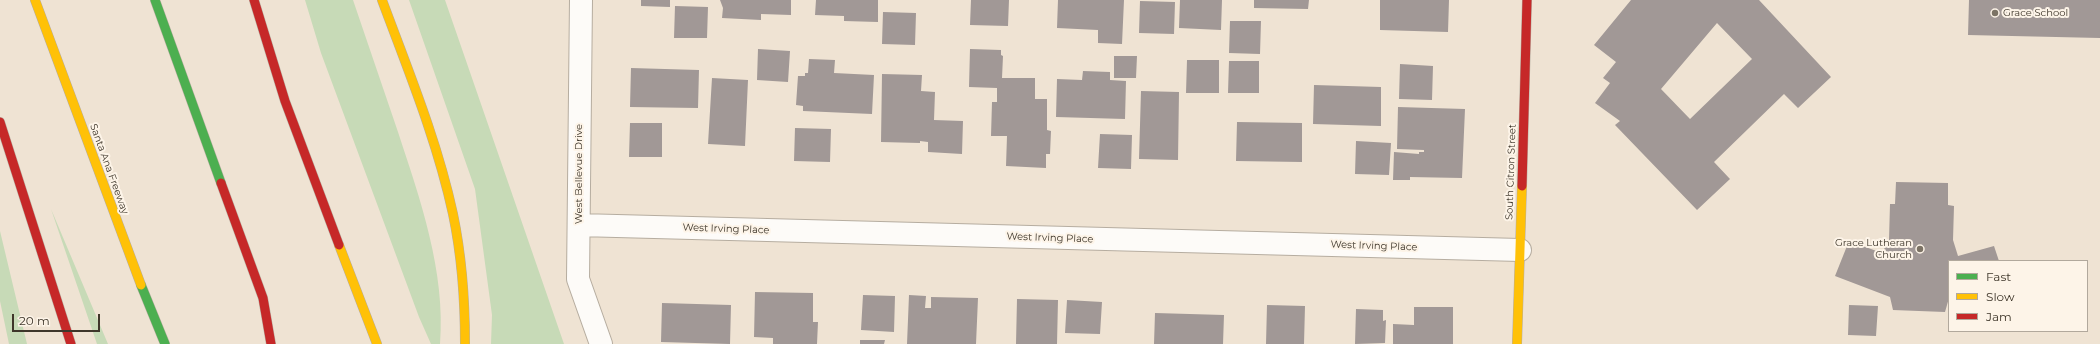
<!DOCTYPE html>
<style>
body{margin:0}
#map{position:relative;width:2100px;height:344px;overflow:hidden;background:#efe3d3;font-family:Montserrat,sans-serif}
canvas{display:block}
.legend{position:absolute;left:1948px;top:260px;width:140px;height:72px;box-sizing:border-box;background:#fdf4e8;border:1px solid #b1a89c;margin:0;padding:5px 7px;list-style:none;font-size:12px;color:#3e362a}
.legend li{display:flex;align-items:center;gap:8px;height:20px}
.legend b{width:20px;border:1px solid #b1a89c}
.scale{position:absolute;left:12px;top:314px;width:88px;height:18px;box-sizing:border-box;border:2px solid #3e362a;border-top:0;padding-left:5px;font-size:12px;line-height:14px;white-space:nowrap;color:#3e362a;-webkit-text-stroke:3px #fdf4e8;paint-order:stroke}
</style>
<div id="map">
<canvas width="2100" height="344"></canvas>
<ul class="legend">
<li><b style="height:5px;background:#4caf50"></b>Fast</li>
<li><b style="height:5px;background:#ffc107"></b>Slow</li>
<li><b style="height:5px;background:#c62828"></b>Jam</li>
</ul>
<div class="scale">20 m</div>
</div>
<script>
const g = document.querySelector('canvas').getContext('2d');
g.lineJoin = 'round';
function paint(path, color) {
  g.fillStyle = color;
  g.fill(path, 'evenodd');
}
function stroke(path, color, width, dash) {
  g.strokeStyle = color;
  g.lineWidth = width;
  g.lineCap = dash ? 'butt' : 'round';
  g.setLineDash(dash || []);
  g.stroke(path);
}
function label(font, color, halo, rows, align = 'center') {
  g.font = font + ' Montserrat,sans-serif';
  g.lineWidth = 4;
  g.setLineDash([]);
  g.textBaseline = 'middle';
  g.strokeStyle = halo;
  g.fillStyle = color;
  for (const [text, x, y, turn = 0] of rows) {
    g.save();
    g.translate(x, y);
    g.rotate((+turn || 0) * Math.PI / 180);
    g.textAlign = isNaN(turn) ? turn : align;
    if (halo) g.strokeText(text, 0, 0);
    g.fillText(text, 0, 0);
    g.restore();
  }
}
paint(new Path2D(`
 M 305,0 L 353,0 C 368,44 383,88 398,132 C 420,199 446,272 440,344 L 431,344 L 419,317 L 321,53 Z
 M 409,0 L 445,0 L 564,344 L 491,344 L 492,315 L 475,189 Z
 M 51,209 L 108,344 L 97,344 Z
 M 0,231 L 27,344 L 9,344 L 0,301 Z`), '#c7dab7');
paint(new Path2D(`
 M 641,0 L 670,0 L 670,7 L 641,6 Z
 M 720,0 L 791,0 L 791,15 L 761,14 L 761,20 L 722,18 L 723,8 Z
 M 816,0 L 878,0 L 878,22 L 844,21 L 844,16 L 815,15 Z
 M 971,0 L 1009,0 L 1008,26 L 970,25 Z
 M 1058,0 L 1124,0 L 1122,44 L 1098,43 L 1098,30 L 1057,28 Z
 M 1180,0 L 1222,0 L 1221,30 L 1179,28 Z
 M 1254,0 L 1309,0 L 1308,9 L 1254,8 Z
 M 1380,0 L 1449,0 L 1448,32 L 1380,30 Z
 M 1631,0 L 1759,0 L 1831,77 L 1798,108 L 1784,94 L 1714,162 L 1730,179 L 1697,210 L 1615,125 L 1620,121 L 1595,103 L 1610,83 L 1603,78 L 1616,62 L 1594,45 ZM 1717,23 L 1752,59 L 1690,119 L 1661,89 Z
 M 1969,0 L 2100,0 L 2100,38 L 1968,35 Z
 M 1140,1 L 1175,2 L 1174,34 L 1139,33 Z
 M 675,6 L 708,7 L 707,38 L 674,38 Z
 M 883,12 L 916,13 L 915,45 L 882,44 Z
 M 1230,21 L 1261,21 L 1260,54 L 1229,53 Z
 M 758,49 L 790,51 L 788,82 L 757,80 Z
 M 970,49 L 1001,50 L 1001,55 L 1003,56 L 1002,78 L 1035,78 L 1035,99 L 1047,99 L 1047,130 L 1051,131 L 1050,154 L 1046,154 L 1046,168 L 1006,166 L 1007,136 L 991,136 L 992,102 L 997,102 L 997,88 L 969,87 Z
 M 1114,56 L 1137,56 L 1136,78 L 1114,78 Z
 M 809,59 L 835,60 L 834,73 L 874,75 L 872,114 L 803,111 L 803,106 L 796,105 L 798,76 L 805,76 L 805,73 L 808,73 Z
 M 1187,60 L 1219,60 L 1219,93 L 1186,93 Z
 M 1229,61 L 1259,61 L 1259,93 L 1228,93 Z
 M 1400,64 L 1433,66 L 1432,100 L 1399,99 Z
 M 631,68 L 699,70 L 698,108 L 630,107 Z
 M 1083,71 L 1110,72 L 1110,80 L 1126,81 L 1125,119 L 1056,117 L 1057,79 L 1082,80 Z
 M 882,74 L 922,75 L 921,91 L 935,92 L 934,120 L 963,121 L 962,154 L 928,152 L 928,142 L 920,141 L 920,143 L 881,142 Z
 M 712,78 L 748,80 L 745,146 L 708,144 Z
 M 1314,85 L 1381,87 L 1381,126 L 1313,124 Z
 M 1141,91 L 1179,92 L 1178,160 L 1139,159 Z
 M 1398,107 L 1465,109 L 1462,178 L 1410,177 L 1410,180 L 1393,180 L 1394,152 L 1419,154 L 1419,152 L 1424,152 L 1424,150 L 1397,149 Z
 M 1237,122 L 1302,123 L 1302,162 L 1236,161 Z
 M 630,123 L 662,123 L 662,157 L 629,157 Z
 M 795,128 L 831,129 L 830,162 L 794,161 Z
 M 1100,134 L 1132,135 L 1131,169 L 1098,168 Z
 M 1356,141 L 1391,143 L 1389,175 L 1355,174 Z
 M 1896,182 L 1948,183 L 1948,205 L 1954,206 L 1953,240 L 1958,256 L 1994,246 L 1999,261 L 1949,261 L 1949,298 L 1945,312 L 1893,310 L 1890,297 L 1835,276 L 1849,241 L 1882,253 L 1889,240 L 1890,204 L 1895,204 Z
 M 755,292 L 813,293 L 813,322 L 818,322 L 817,344 L 773,344 L 773,338 L 754,337 Z
 M 863,295 L 895,296 L 894,332 L 861,330 Z
 M 909,295 L 926,296 L 925,308 L 931,308 L 931,297 L 978,298 L 976,344 L 907,344 Z
 M 1017,299 L 1058,300 L 1057,344 L 1016,344 Z
 M 1067,300 L 1102,302 L 1100,334 L 1065,333 Z
 M 662,303 L 731,305 L 730,344 L 661,342 Z
 M 1267,305 L 1305,306 L 1304,344 L 1266,344 Z
 M 1849,305 L 1878,306 L 1876,336 L 1848,335 Z
 M 1414,307 L 1453,307 L 1453,344 L 1393,344 L 1393,324 L 1414,325 Z
 M 1356,309 L 1383,310 L 1383,321 L 1386,320 L 1385,343 L 1355,344 Z
 M 1155,313 L 1224,315 L 1223,344 L 1154,344 Z
 M 860,340 L 885,340 L 884,344 L 860,344 Z`), '#a19896');
const street = new Path2D(`
 M 581,0 L 578,279 L 601,344
 M 579,225 L 1520,250`);
const fast = new Path2D(`
 M 155,0 L 221,183
 M 141,285 L 165,344`);
const slow = new Path2D(`
 M 35,0 L 141,285
 M 382,0 C 408,70 437,140 453,214 C 462,257 465,300 465,344
 M 339,245 L 377,344
 M 1517,344 L 1522,186`);
const jam = new Path2D(`
 M 254,0 L 285,101 L 339,245
 M 0,122 L 71,344
 M 221,183 L 263,298 L 271,344
 M 1522,186 L 1527,0`);
stroke(street, '#b6ada0', 24);
stroke(fast, '#b6ada0', 10);
stroke(slow, '#b6ada0', 10);
stroke(jam, '#b6ada0', 10);
stroke(street, '#fdfbf8', 22);
stroke(fast, '#4caf50', 9);
stroke(slow, '#ffc107', 9);
stroke(jam, '#c62828', 9);
for (const [x, y, r, color] of [
 [1995,13,4,"#7c7365"],
 [1920,249,4,"#7c7365"]
]) {
  const dot = new Path2D();
  dot.arc(x, y, r, 0, 2 * Math.PI);
  g.fillStyle = color;
  g.fill(dot);
  stroke(dot, '#fdf4e8', 1.5);
}
label('10px', '#3e362a', '#fdf4e8', [
 ["Grace School",2003,13],
 ["Grace Lutheran",1912,243,"right"],
 ["Church",1912,255,"right"]
], 'left');
label('10px', '#3e362a', '#fdf4e8', [
 ["Santa Ana Freeway",109,169,70],
 ["South Citron Street",1511,172,-88],
 ["West Bellevue Drive",579,174,-90],
 ["West Irving Place",726,229,2],
 ["West Irving Place",1050,238,2],
 ["West Irving Place",1374,246,2]
]);
</script>
